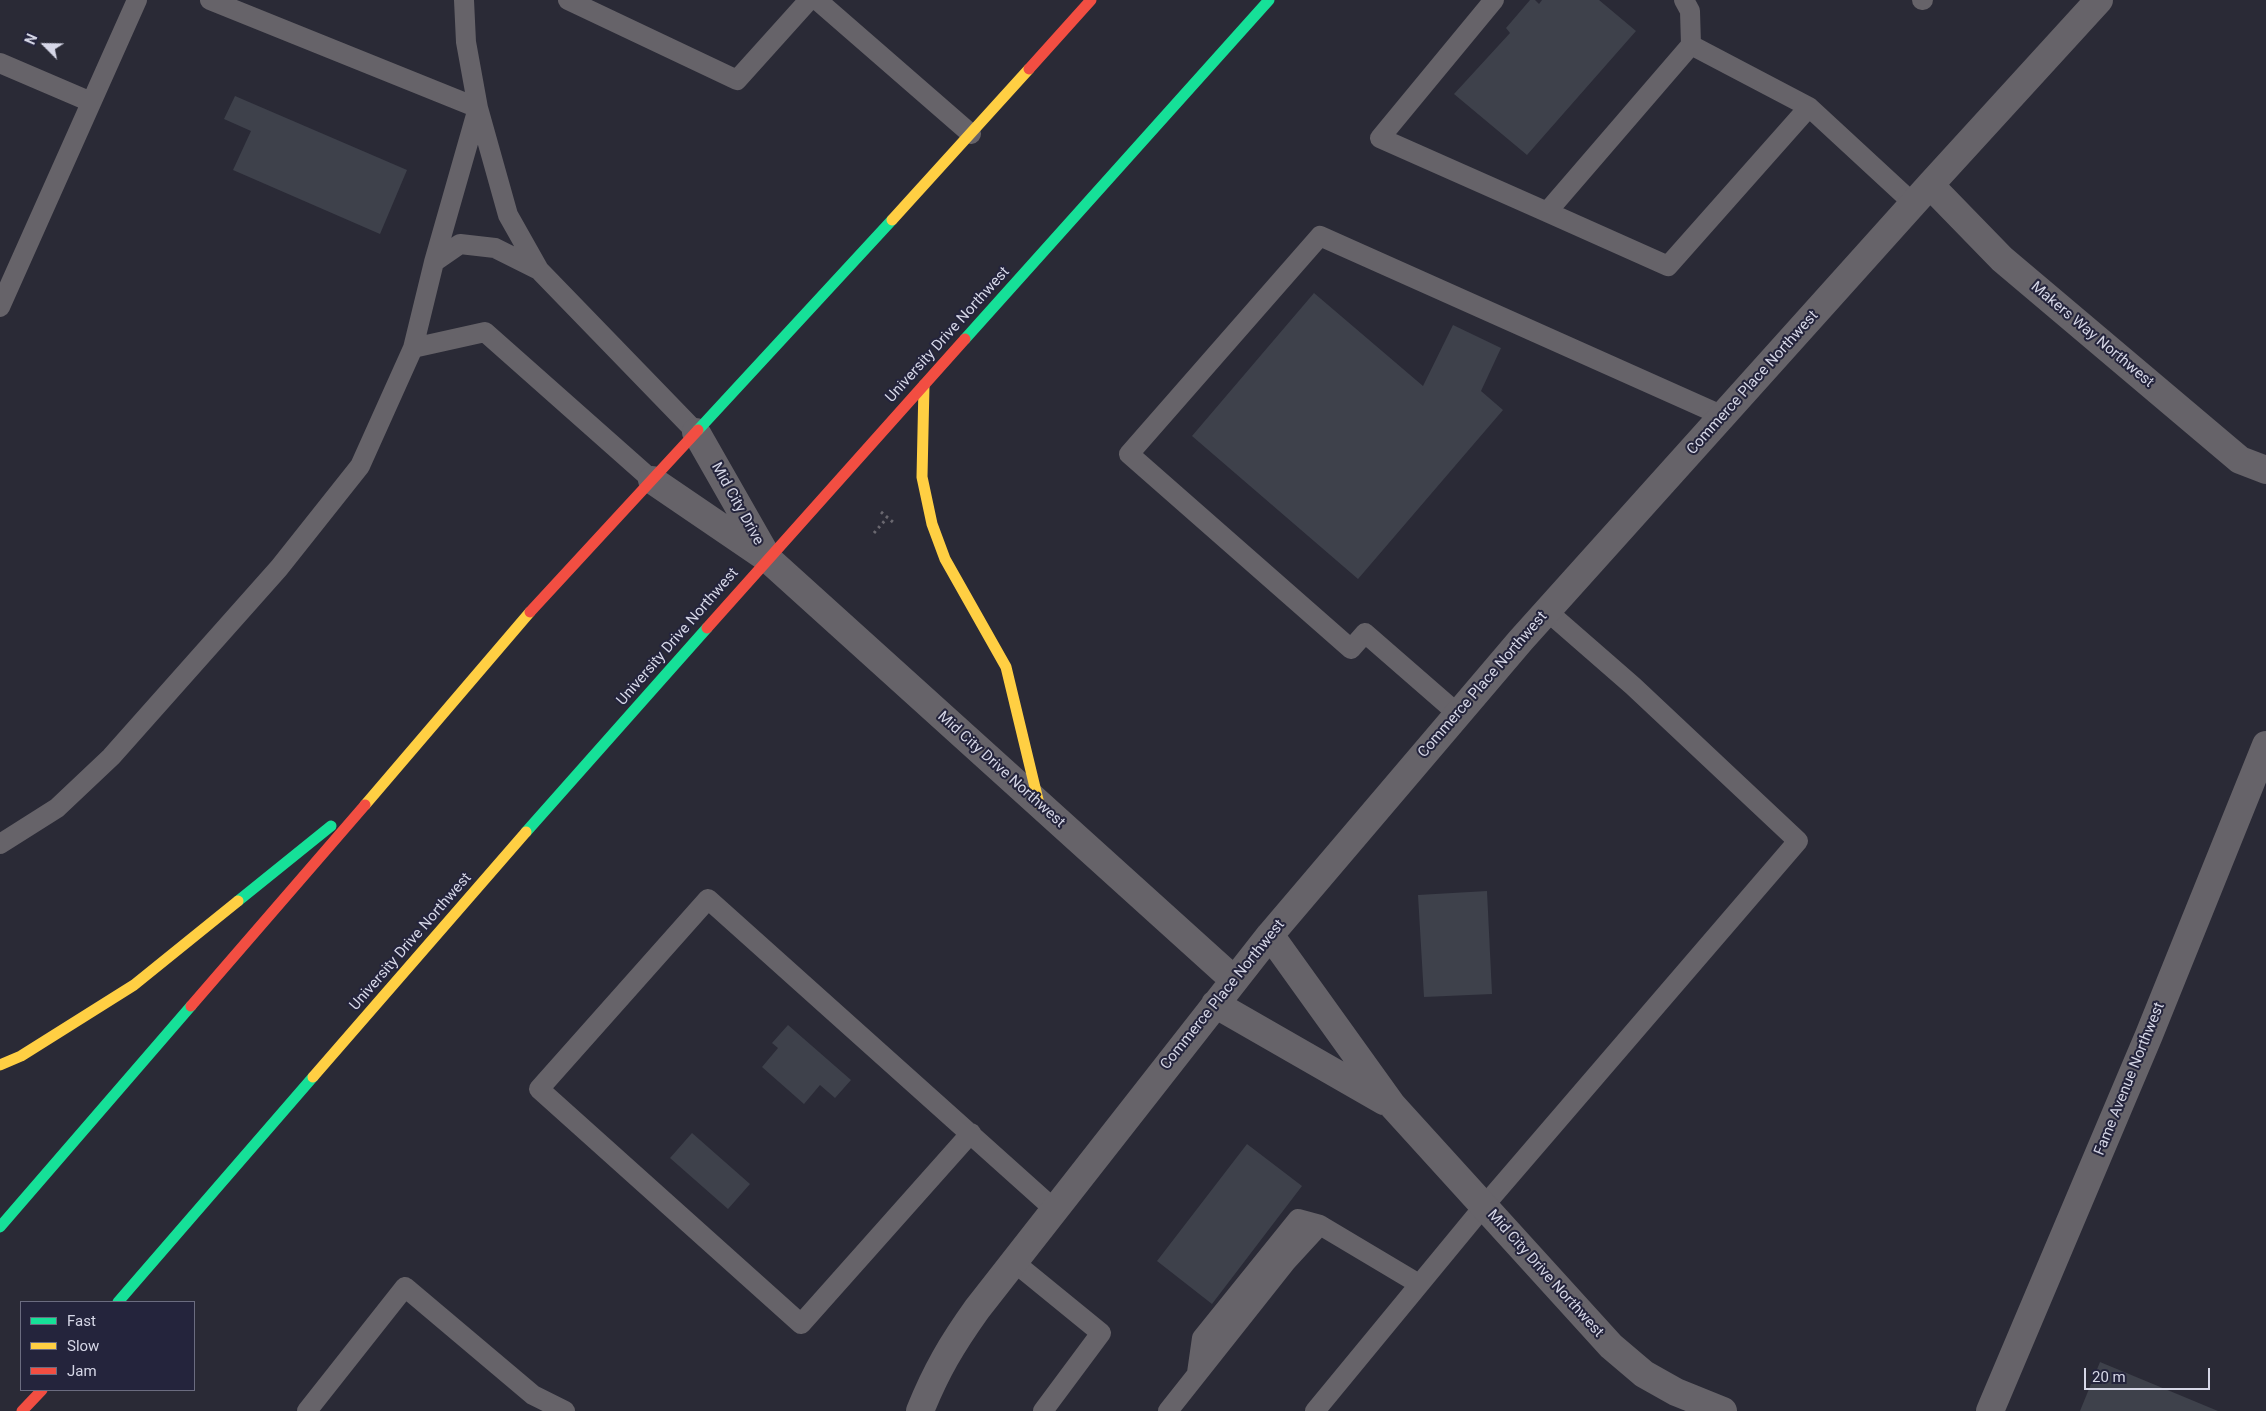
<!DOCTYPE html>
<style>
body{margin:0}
#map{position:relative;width:2266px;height:1411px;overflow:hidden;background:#2a2a36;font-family:Roboto,sans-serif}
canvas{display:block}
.legend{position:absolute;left:20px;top:1301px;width:175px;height:90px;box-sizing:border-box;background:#24243c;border:1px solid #6b6c80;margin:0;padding:6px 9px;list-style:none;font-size:15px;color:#d6d7e7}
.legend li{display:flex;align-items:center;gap:10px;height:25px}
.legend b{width:25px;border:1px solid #6b6c80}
.north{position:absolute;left:20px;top:20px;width:50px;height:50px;-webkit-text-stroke:4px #24243c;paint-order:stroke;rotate:293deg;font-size:14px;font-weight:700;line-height:20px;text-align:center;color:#d6d7e7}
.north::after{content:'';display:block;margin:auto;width:18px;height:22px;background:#d6d7e7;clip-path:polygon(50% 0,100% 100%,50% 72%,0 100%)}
.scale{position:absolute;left:2084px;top:1368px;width:126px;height:22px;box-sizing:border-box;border:2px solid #d6d7e7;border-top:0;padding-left:6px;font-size:15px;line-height:18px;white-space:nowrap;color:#d6d7e7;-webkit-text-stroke:4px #24243c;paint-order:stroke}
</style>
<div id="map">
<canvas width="2266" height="1411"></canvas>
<ul class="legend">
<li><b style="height:6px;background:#16e098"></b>Fast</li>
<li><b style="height:6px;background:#ffcf43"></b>Slow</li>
<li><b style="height:6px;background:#f24e42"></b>Jam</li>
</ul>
<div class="north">N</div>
<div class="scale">20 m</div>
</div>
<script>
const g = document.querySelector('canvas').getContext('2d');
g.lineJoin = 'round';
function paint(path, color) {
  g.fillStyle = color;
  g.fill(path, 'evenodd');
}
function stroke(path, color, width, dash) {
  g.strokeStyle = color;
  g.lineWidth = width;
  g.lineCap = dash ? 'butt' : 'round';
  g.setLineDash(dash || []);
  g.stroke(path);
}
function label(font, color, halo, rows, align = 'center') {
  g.font = font + ' Roboto,sans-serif';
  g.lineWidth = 4;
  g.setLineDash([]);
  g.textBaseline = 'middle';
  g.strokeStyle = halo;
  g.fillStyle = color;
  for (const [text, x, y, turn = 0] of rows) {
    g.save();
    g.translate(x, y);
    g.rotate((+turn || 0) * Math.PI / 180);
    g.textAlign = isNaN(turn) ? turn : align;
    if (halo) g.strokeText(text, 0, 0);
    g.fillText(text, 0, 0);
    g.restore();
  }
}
paint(new Path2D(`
 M 1530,0 L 1535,0 L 1539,4 L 1542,0 L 1599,0 L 1636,31 L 1527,155 L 1454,94 L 1510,33 L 1506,28 Z
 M 235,96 L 407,170 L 380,234 L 233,170 L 251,131 L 224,119 Z
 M 1314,293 L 1423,386 L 1453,325 L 1501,348 L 1481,391 L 1503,410 L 1358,579 L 1192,436 Z
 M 1487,891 L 1492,994 L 1424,997 L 1418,895 Z
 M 788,1025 L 851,1080 L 835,1098 L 820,1085 L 804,1104 L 762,1067 L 778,1048 L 772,1043 Z
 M 692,1133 L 750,1184 L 728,1209 L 670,1158 Z
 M 1247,1144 L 1302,1186 L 1212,1304 L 1157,1261 Z
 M 2100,1362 L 2218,1411 L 2080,1411 Z`), '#3e414b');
stroke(new Path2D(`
 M 881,512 L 894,523
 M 874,533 L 887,518`), '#6a6870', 3, [2.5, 4]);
stroke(new Path2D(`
 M 210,0 L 478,108 L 508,215 L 539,270 L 696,432
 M 568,0 L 737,80 L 809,0
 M 817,0 L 971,134
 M 1494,0 L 1380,138 L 1547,212
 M 1684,0 L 1690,11 L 1691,45
 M 1922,0 L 1923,0
 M 0,63 L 91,102
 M 1809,107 L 1668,266 L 1547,212 L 1691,45 L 1809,107 L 1914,204
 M 434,262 L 460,244 L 495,248 L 539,270
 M 0,307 L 137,0
 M 413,348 L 434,262 L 478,108 L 466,42 L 464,0
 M 1458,714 L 1365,633 L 1351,649 L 1129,454 L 1320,236 L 1723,416
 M 0,844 L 57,808 L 111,757 L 279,568 L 360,466 L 413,348 L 485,332 L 652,480
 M 971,1133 L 801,1324 L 539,1089 L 708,899 L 1054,1209
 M 1014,1262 L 1101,1333 L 1043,1411
 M 1197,1373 L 1202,1338 L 1298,1219 L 1320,1225
 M 307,1411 L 405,1287 L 533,1395 L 565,1411
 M 1168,1411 L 1286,1262 L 1320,1225 L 1419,1284
 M 1315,1411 L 1484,1206 L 1798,841 L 1633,686 L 1547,611`), '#666369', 20);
stroke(new Path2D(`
 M 1930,185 L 2002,259 L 2240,460 L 2266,470
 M 696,432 L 765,553
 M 652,480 L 768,559 L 1234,980
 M 1270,935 L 1392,1105 L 1611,1346 L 1644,1374 L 1676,1392 L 1723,1411
 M 1215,1004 L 1384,1101
 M 920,1411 C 936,1371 952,1344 977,1309 L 1270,935 L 1521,640 L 1930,185 L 2099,0
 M 1990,1411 L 2149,1035 L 2266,745`), '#666369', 28);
stroke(new Path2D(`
 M 965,339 L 1269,0
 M 698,430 L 892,220
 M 526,832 L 707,628
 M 238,901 L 331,826
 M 0,1227 L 191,1006
 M 118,1302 L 313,1077`), '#16e098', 11);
stroke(new Path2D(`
 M 892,220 L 1029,69
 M 924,385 L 922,477 L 932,524 L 945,559 L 1006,667 L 1039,804
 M 365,805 L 530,612
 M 0,1065 L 21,1056 L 134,985 L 238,901
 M 313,1077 L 526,832`), '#ffcf43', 11);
stroke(new Path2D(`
 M 1029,69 L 1091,0
 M 530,612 L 698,430
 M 707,628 L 965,339
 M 191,1006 L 365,805
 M 22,1411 L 42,1390`), '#f24e42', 11);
label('15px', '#d6d7e7', '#24243c', [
 ["University Drive Northwest",948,335,-48],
 ["Makers Way Northwest",2092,335,40],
 ["Commerce Place Northwest",1753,383,-48],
 ["Mid City Drive",737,504,61],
 ["University Drive Northwest",678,637,-49],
 ["Commerce Place Northwest",1483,685,-49],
 ["Mid City Drive Northwest",1001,770,42],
 ["University Drive Northwest",411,942,-49],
 ["Commerce Place Northwest",1223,995,-51],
 ["Fame Avenue Northwest",2130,1079,-68],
 ["Mid City Drive Northwest",1545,1274,48]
]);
</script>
